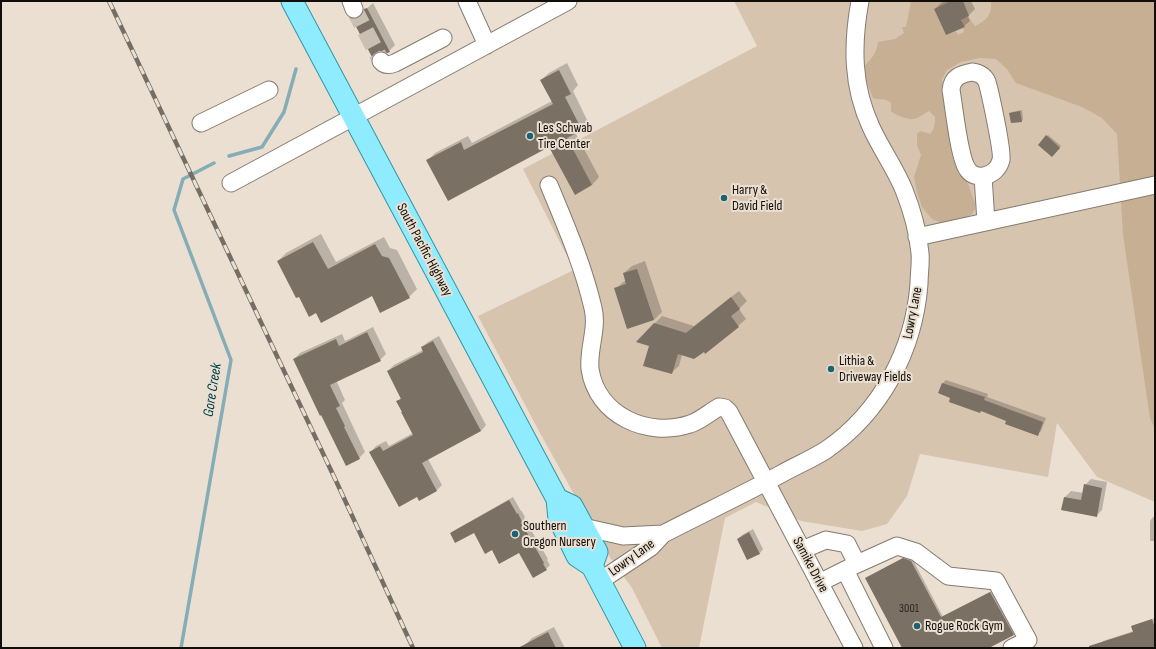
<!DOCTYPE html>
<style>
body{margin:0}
#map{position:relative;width:1156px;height:649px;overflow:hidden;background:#eadfd1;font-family:"Sofia Sans Condensed",sans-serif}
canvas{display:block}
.frame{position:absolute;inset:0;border:2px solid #110d09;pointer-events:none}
</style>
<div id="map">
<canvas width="1156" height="649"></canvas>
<div class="frame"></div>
</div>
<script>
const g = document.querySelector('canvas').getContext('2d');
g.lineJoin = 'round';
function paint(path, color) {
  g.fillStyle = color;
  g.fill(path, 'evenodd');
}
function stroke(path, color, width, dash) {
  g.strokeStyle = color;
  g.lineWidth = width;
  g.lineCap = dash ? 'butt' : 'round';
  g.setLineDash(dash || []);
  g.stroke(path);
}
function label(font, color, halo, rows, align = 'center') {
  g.font = font + ' "Sofia Sans Condensed",sans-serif';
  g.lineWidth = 4;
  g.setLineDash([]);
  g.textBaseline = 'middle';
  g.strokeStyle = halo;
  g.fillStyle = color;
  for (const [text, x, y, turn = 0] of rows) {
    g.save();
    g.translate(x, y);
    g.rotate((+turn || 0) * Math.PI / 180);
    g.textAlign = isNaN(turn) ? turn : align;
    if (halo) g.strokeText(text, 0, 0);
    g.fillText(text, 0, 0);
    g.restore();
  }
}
paint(new Path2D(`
 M 734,1 L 1155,1 L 1155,502 L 1097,477 L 1057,423 L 1048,477 L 920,454 L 907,496 L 887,524 L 862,531 L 801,521 L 756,502 L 725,518 L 699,648 L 662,648 L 632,588 L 611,559 L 599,539 L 540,433 L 478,316 L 574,270 L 523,169 L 757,46 Z`), '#d6c4af');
paint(new Path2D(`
 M 911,1 L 951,1 L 934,9 L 946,35 L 956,31 L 958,35 L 964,32 L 963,28 L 965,27 L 961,19 L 968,17 L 975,26 C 987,20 992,15 991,1 L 1155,1 L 1155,429 L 1150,418 L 1123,235 L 1117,134 L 1102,118 L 1082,107 L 1016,83 L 1007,69 L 996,59 L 980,58 L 961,62 L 947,70 L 942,79 L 942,89 L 953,159 L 968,184 L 975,203 L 975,209 L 972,214 L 968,217 L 949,222 L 939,222 L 932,219 L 922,207 L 917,192 L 914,177 L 921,155 L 917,145 L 917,134 L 920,131 L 930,134 C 935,129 935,123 935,117 L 929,111 C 924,113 919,118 914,119 C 907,120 896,115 891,111 L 891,103 C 885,97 879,101 873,98 L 867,82 L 864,66 C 871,60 877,52 878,42 L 895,39 L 904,33 L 902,27 L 906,27 Z`), '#c7af94');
paint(new Path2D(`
 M 946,1 L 971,1 L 975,9 L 968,16 L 970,21 L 964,26 L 935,9 L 941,3 Z
 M 373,3 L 395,45 L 389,51 L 353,19 L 359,13 L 363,13 L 365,10 Z
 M 567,63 L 578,85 L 573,91 L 588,122 L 581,129 L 575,132 L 599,177 L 592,185 L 550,146 L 428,160 L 435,153 L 468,136 L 472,143 L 552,101 L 541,80 L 549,73 Z
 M 1022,110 L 1023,119 L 1022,121 L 1010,113 L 1012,112 Z
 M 1048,135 L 1061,146 L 1052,156 L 1039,145 Z
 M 321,234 L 336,262 L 384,237 L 390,248 L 397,250 L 417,289 L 409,297 L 372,294 L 316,312 L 299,296 L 278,261 L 286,253 Z
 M 645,261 L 662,312 L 654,320 L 615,289 L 626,280 L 624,273 L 632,266 Z
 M 739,291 L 747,301 L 739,309 L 746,319 L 738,326 L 704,351 L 682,355 L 679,366 L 671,373 L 650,345 L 638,341 L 662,316 L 694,326 Z
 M 373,327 L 386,354 L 380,360 L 336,380 L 345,400 L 342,403 L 365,452 L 359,458 L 294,359 L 300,353 L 342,334 L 345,341 Z
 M 439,336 L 486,425 L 481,431 L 428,459 L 442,485 L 436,491 L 417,496 L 371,452 L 376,446 L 386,441 L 389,446 L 413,433 L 398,401 L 402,397 L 388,371 L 394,365 L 423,350 L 422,347 L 428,342 Z
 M 946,380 L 988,394 L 987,397 L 1046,418 L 1041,431 L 1037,435 L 1008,420 L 939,393 L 943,383 Z
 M 1091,479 L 1107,482 L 1102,510 L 1096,516 L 1062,510 L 1065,497 L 1071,491 L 1084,493 L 1085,485 Z
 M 513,497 L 521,511 L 521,510 L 525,517 L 524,518 L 548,559 L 547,560 L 550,565 L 546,569 L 520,552 L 492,549 L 474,531 L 451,533 L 455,530 Z
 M 1153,517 L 1155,517 L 1155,541 L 1150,541 L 1150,521 Z
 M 753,529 L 763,549 L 760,553 L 748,559 L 738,539 L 742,535 Z
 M 905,557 L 913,560 L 943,617 L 992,591 L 1015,633 L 987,648 L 903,648 L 868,577 Z
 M 1155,618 L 1155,648 L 1101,648 L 1102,643 L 1103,641 L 1134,631 L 1132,626 L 1134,625 Z
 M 554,627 L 565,648 L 529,648 L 526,644 L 532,638 Z`), '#0003');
stroke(new Path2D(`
 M 229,156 L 262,147 L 284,112 L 296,69
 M 181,648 L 231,360 L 174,210 L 183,179 L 214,163`), '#84adb6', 3.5);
paint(new Path2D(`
 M 951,1 L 963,1 L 969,16 L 961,20 L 965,27 L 946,35 L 934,9 Z
 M 367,8 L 390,52 L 387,53 L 383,51 L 379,51 L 374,54 L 372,57 L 352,19 L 357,18 L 361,16 L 364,9 Z
 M 559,70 L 571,94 L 565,97 L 582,130 L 567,138 L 592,185 L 575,195 L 549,147 L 448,201 L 426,160 L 461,142 L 464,150 L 553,104 L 540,80 Z
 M 1020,111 L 1022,122 L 1011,123 L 1009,113 Z
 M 1046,135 L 1060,148 L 1052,157 L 1038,145 Z
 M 313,242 L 328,269 L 375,244 L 382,256 L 389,258 L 410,298 L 380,313 L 372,296 L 321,323 L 316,313 L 309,317 L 299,297 L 296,298 L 277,261 Z
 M 637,269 L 654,320 L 627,329 L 614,288 L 626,284 L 623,273 Z
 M 731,297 L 740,309 L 731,316 L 739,327 L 705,354 L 704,352 L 694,359 L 678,354 L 672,374 L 643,366 L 649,346 L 636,342 L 654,323 L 686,333 Z
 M 367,332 L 381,361 L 330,385 L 340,406 L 336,408 L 345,426 L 344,427 L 360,459 L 346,466 L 321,415 L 320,416 L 293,359 L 336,339 L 339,346 Z
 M 433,341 L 481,431 L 422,463 L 437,491 L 419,501 L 417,497 L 399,507 L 369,452 L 380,446 L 383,451 L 413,435 L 401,412 L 402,412 L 396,401 L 401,399 L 387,371 L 423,352 L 421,347 Z
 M 942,383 L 985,397 L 984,400 L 1043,422 L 1038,436 L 1005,424 L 1006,421 L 981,411 L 980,413 L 949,402 L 950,398 L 938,393 Z
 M 1084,484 L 1102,488 L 1097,517 L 1061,510 L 1064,497 L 1081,500 Z
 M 509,500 L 517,514 L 518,513 L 522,522 L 521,522 L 544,563 L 543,564 L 547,570 L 533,578 L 519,553 L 499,564 L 492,550 L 485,554 L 474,533 L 455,543 L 450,533 Z
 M 749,532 L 760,554 L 747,560 L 737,539 Z
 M 903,558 L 911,561 L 941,617 L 990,592 L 1014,635 L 989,648 L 902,648 L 865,578 Z
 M 1152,619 L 1155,628 L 1155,648 L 1089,648 L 1089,646 L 1133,632 L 1131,626 Z
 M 548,632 L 556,648 L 518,648 Z`), '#7b7064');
stroke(new Path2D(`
 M 354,9 L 381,61`), '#c9c0b3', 17, [17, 8]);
const minor = new Path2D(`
 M 351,1 L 354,9
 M 467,1 L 487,45
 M 381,61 C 385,66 390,65 395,63 L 443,38
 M 972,72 C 979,73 984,75 987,82 C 990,92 1003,152 1001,160 C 999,168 993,174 984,176 C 979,177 971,175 968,170 C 959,159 954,106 951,90 C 952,77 961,74 972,72 Z
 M 201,123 L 269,90
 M 983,176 L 986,222
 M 231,183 L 568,1
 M 549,185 C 566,226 583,265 593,308 C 598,329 588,348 590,369 C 597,416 648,438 690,424 C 700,421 710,412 719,407 L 725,408 L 729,412 L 854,648
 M 917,237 L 1155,185
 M 583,527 L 623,536 L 663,534
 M 802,550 L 826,540 L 847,544 L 857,564
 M 845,570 L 884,648
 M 600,581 L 651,547 L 663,534 C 702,514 742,495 781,474 C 795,466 812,459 826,450 C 881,412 914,350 919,284 C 919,274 921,263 920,253 C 918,232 912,210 904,190 C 895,168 881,149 871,127 C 852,86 852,45 860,1
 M 819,583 L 857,564 L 897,546 L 916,552 L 948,576 L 996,581 L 1028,640 L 1012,648`);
const major = new Path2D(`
 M 292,1 L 557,499 L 559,519 L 577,556 L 592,566 L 635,648
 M 557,499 L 572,506 L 597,552 L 592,566`);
stroke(minor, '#857b6f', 19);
stroke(major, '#3296a8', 23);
stroke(minor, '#fff', 17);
stroke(major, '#8fecfe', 21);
const rail = new Path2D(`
 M 109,1 L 337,483 L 413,648`);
stroke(rail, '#756e65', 4.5);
stroke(rail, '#eadfd1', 3, [9]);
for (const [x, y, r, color] of [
 [530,136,4,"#1a6371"],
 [724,198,4,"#1a6371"],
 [831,369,4,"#1a6371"],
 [515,534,4,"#1a6371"],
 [917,626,4,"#1a6371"]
]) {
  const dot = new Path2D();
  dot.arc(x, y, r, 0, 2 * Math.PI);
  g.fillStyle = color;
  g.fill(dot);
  stroke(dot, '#eadfd1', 1.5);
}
label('12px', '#2c2620', null, [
 ["3001",909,609]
]);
label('14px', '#110d09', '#eadfd1', [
 ["Les Schwab",538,128],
 ["Tire Center",538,144],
 ["Harry &",732,190],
 ["David Field",732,206],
 ["Lithia &",839,361],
 ["Driveway Fields",839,377],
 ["Southern",523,526],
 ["Oregon Nursery",523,542],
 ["Rogue Rock Gym",925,626]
], 'left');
label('14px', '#110d09', '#eadfd1', [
 ["South Pacific Highway",424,250,62],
 ["Lowry Lane",913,313,-79],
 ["Lowry Lane",632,558,-36],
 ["Samike Drive",810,565,62]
]);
label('italic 15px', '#00404b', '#eadfd1', [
 ["Gore Creek",213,390,-81]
]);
</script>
